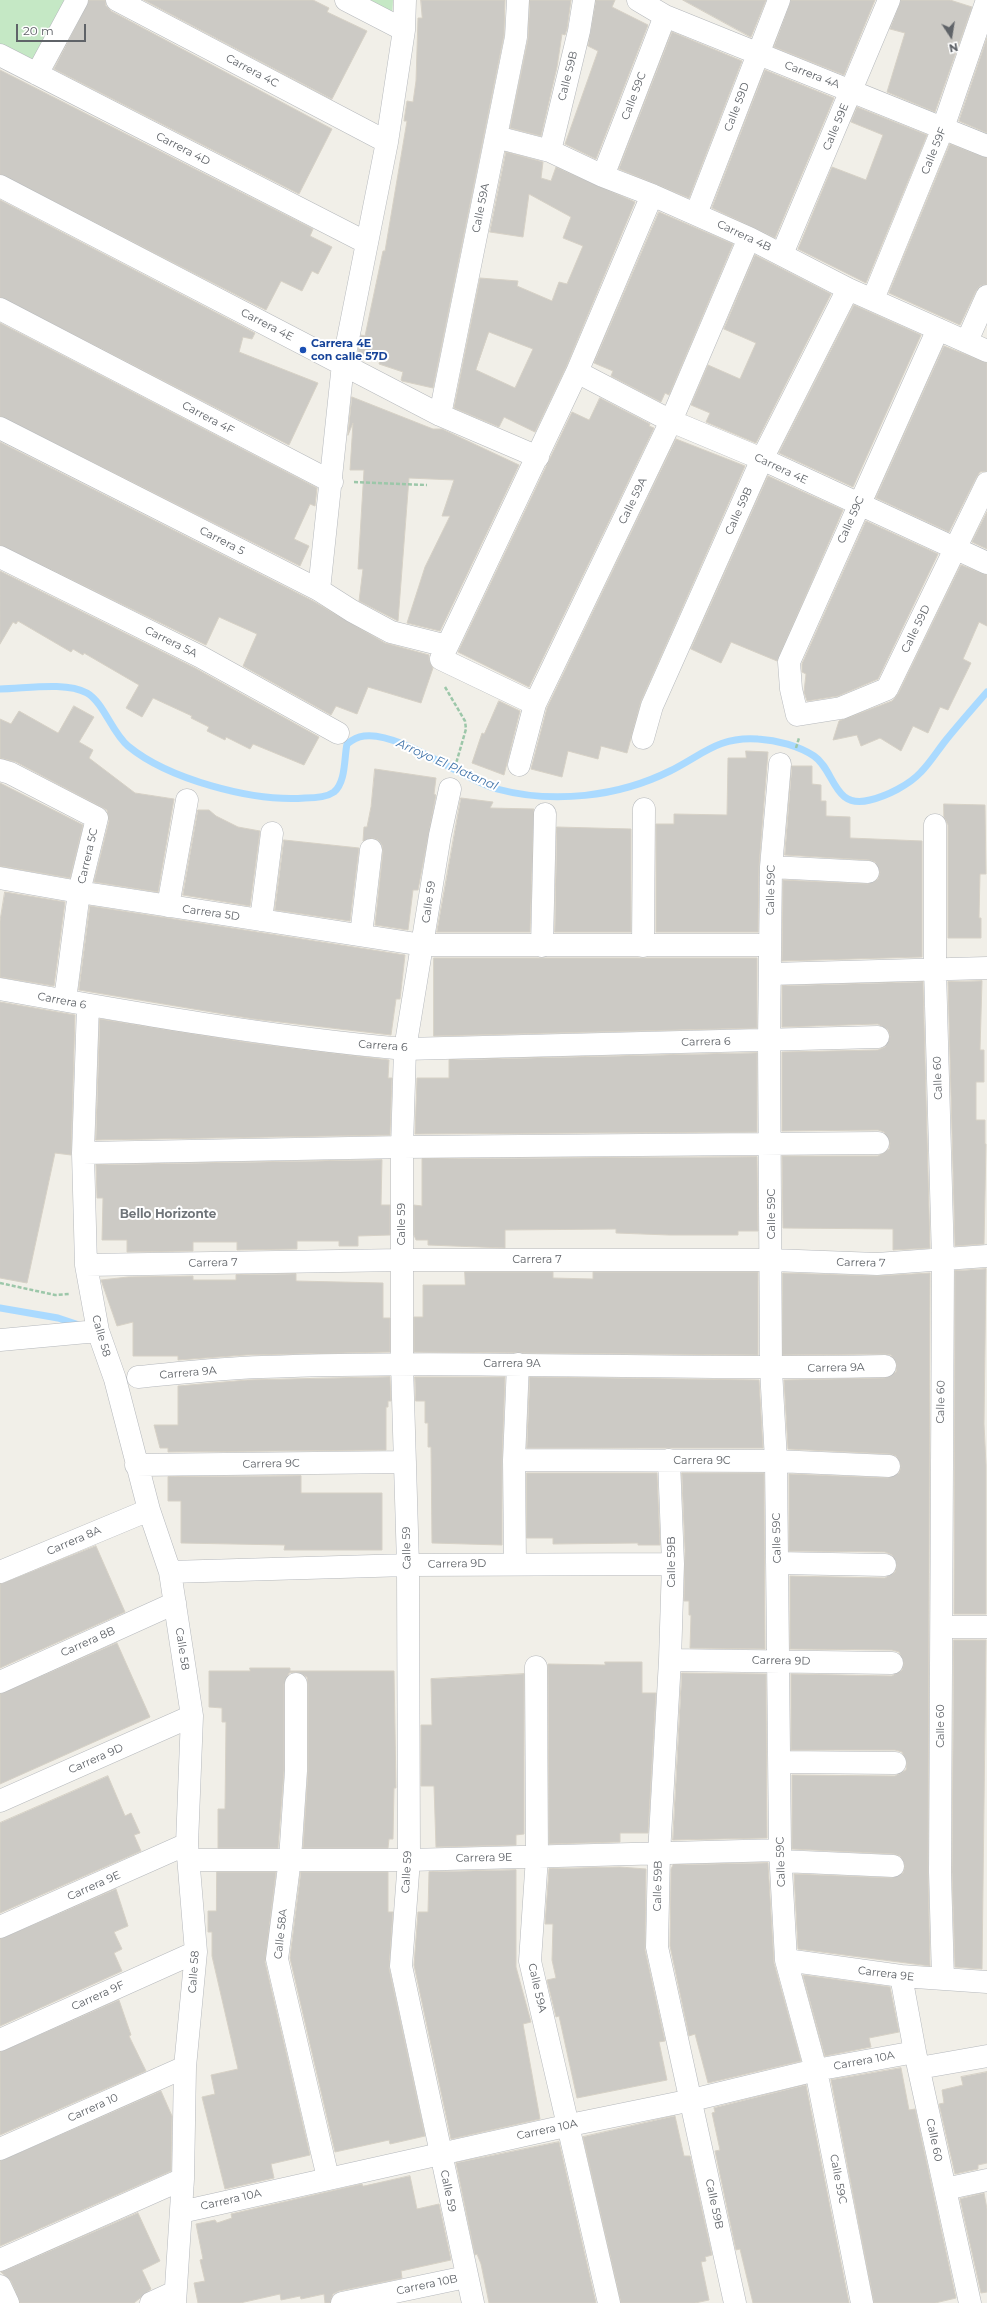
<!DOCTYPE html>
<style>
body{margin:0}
#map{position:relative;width:987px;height:2303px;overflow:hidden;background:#f1efe8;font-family:Montserrat,sans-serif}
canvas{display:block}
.north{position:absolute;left:931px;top:16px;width:40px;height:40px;-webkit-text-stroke:3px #fff;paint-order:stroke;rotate:168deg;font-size:11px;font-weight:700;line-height:16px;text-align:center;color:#5f6368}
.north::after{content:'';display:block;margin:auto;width:14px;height:18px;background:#5f6368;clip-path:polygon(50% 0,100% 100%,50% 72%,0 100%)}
.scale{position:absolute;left:16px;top:24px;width:70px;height:18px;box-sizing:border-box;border:2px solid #5f6368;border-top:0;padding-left:5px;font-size:12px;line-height:14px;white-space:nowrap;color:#5f6368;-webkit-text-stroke:3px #fff;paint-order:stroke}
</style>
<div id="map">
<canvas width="987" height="2303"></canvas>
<div class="north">N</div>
<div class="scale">20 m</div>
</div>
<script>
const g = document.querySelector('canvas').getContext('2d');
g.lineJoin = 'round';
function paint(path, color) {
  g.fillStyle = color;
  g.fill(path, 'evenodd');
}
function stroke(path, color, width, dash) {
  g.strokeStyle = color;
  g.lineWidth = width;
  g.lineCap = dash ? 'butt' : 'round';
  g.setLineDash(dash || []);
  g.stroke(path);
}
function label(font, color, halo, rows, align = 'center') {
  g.font = font + ' Montserrat,sans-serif';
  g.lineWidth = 4;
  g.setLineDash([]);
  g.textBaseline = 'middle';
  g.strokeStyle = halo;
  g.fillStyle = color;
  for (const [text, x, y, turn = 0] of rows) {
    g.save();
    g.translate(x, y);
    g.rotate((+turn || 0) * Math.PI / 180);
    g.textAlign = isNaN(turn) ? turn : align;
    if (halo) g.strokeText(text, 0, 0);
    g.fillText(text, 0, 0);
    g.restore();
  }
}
paint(new Path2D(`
 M 0,0 L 70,0 L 37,66 L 0,46 Z
 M 357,0 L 393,0 L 392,19 Z`), '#c5e8c5');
stroke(new Path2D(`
 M 0,689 C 24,689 65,681 87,693 C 104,703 112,733 128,746 C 168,779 252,802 305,798 C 313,798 327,797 334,792 C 346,782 344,758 347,744 C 352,740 357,737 364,736 C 399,731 462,779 497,789 C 553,804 618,797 670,771 C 702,755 719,736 758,739 C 777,740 799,746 814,756 C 835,770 833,810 870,800 C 887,796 909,785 921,772 C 930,763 938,750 946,740 C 959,724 973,708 987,692
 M 0,1308 L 58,1318 L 79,1325`), '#aadaff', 7);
const building = new Path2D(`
 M 89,0 L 105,0 L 106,6 L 111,11 L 332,129 L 299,194 L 54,69 Z
 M 144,0 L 313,0 L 329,8 L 327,12 L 367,31 L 332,99 Z
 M 421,0 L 505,0 L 504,35 L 433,388 L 402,381 L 401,380 L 403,372 L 379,364 L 380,360 L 358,353 L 361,335 L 365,336 L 383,251 L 385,251 L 407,121 L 404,121 L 407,101 L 413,102 L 416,81 L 418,18 L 422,18 Z
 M 530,0 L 571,0 L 567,29 L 565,35 L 562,34 L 557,67 L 541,136 L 510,128 L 528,39 Z
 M 596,0 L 615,0 L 612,7 L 648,25 L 596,159 L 565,144 L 598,51 L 588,46 Z
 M 683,0 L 766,0 L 751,37 Z
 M 791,0 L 875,0 L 844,75 L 774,47 Z
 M 901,0 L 950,0 L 972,7 L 935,112 L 887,92 L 905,33 L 890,29 Z
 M 672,32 L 742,61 L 689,198 L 619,169 Z
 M 987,38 L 987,133 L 959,121 Z
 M 0,70 L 313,229 L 310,236 L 332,247 L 318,274 L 312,271 L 302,291 L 281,281 L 266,310 L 0,174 Z
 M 765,70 L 834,98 L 775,238 L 712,208 Z
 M 857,107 L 927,135 L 866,283 L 798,249 L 832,167 L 866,180 L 883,135 L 851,122 Z
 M 950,144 L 987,158 L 987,284 L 980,286 L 976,291 L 960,325 L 889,293 Z
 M 506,152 L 543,162 L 541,178 L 551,181 L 556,167 L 635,202 L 566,367 L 535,432 L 504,417 L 499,427 L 454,408 L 480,278 L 518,281 L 517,286 L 552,301 L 559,282 L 567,284 L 583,246 L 563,238 L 571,217 L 529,194 L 523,237 L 490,232 ZM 489,332 L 533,349 L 515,388 L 476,370 Z
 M 0,200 L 255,333 L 252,339 L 243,337 L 239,352 L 318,383 L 289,445 L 0,297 Z
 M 659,212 L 733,244 L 669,395 L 665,393 L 661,402 L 611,376 L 613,371 L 594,363 Z
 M 755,255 L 831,294 L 756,443 L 706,422 L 710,413 L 691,405 L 708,365 L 740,379 L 756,343 L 724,329 Z
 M 854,305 L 921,335 L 853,487 L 779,453 Z
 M 0,323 L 317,488 L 315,506 L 310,504 L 294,539 L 309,546 L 300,566 L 0,416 Z
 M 944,346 L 987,363 L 987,471 L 980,472 L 976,478 L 949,532 L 876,498 Z
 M 352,397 L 433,429 L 442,429 L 519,465 L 440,631 L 407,623 L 425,567 L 450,516 L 442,516 L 454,480 L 409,478 L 398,621 L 359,601 L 363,569 L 358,569 L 364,470 L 350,470 L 353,423 L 348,435 Z
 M 600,398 L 650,424 L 649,426 L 654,428 L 529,687 L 458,652 L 572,412 L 589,420 Z
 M 676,439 L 745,466 L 641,701 L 627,753 L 601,746 L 598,759 L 568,751 L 562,777 L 531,769 L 547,708 Z
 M 0,442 L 313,601 L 385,643 L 429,655 L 429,660 L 433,668 L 421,703 L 368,687 L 357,714 L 336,706 L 331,715 L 243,666 L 257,634 L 219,617 L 206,645 L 0,545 Z
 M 768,476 L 843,510 L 777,661 L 731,642 L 721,663 L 691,649 Z
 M 987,512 L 987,549 L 972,542 Z
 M 866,521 L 938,554 L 878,679 L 838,696 L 807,701 L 804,692 L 806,674 L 802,672 L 802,664 Z
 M 961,565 L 987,575 L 987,626 L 979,622 L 963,659 L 971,663 L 948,710 L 940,707 L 928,733 L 913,726 L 901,751 L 880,738 L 861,746 L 857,735 L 833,740 L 839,721 L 892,701 L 898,694 Z
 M 0,571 L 195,668 L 319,737 L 304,765 L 253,744 L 250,749 L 226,737 L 225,740 L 207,731 L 209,727 L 191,718 L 192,716 L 153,698 L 142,717 L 126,708 L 139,685 L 84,653 L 83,655 L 73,649 L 71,652 L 18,621 L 16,624 L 13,622 L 0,644 Z
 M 499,701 L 520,711 L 504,775 L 472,763 L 482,733 L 484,734 Z
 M 74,706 L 94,717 L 79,742 L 93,750 L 89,758 L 135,793 L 174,799 L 158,892 L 94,882 L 109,821 L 107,810 L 16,762 L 0,758 L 0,719 L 11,724 L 19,711 L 58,733 Z
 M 746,751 L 768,752 L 759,866 L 758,932 L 656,932 L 656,824 L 674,824 L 674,814 L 727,815 L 728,758 L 746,758 Z
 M 792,766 L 812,766 L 812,784 L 821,785 L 821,801 L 826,801 L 826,816 L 850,817 L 850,838 L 922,841 L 922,957 L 782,961 L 783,880 L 868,884 L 878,879 L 880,872 L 875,862 L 869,860 L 785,855 Z
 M 375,769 L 436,778 L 434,794 L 436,795 L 418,890 L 413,890 L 408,930 L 375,925 L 383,851 L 382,845 L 378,840 L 372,838 L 363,841 L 364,827 L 367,827 L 371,807 Z
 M 0,783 L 83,825 L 70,878 L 0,866 Z
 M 461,798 L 493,802 L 490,808 L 534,809 L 530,932 L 437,932 Z
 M 944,804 L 985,805 L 986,874 L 980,874 L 979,918 L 981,918 L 981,938 L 948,938 L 948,825 L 944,817 Z
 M 198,810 L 209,810 L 216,816 L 238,827 L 260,831 L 250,906 L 183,895 Z
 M 557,827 L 631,829 L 631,932 L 555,932 Z
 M 284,840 L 359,848 L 350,921 L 275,910 Z
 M 5,892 L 65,902 L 54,986 L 0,977 L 0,921 Z
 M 90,906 L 405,955 L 400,999 L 396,999 L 391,1035 L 254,1019 L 79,990 Z
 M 434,958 L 757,958 L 757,1028 L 434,1036 Z
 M 982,981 L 980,1050 L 984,1050 L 984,1082 L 976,1082 L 976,1120 L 985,1120 L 985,1144 L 986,1144 L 984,1244 L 955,1246 L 948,982 Z
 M 923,982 L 930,1248 L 893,1250 L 893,1229 L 783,1228 L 782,1156 L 878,1156 L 889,1149 L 890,1143 L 884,1132 L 878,1130 L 782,1131 L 782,1052 L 878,1050 L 885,1047 L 890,1037 L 888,1030 L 878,1024 L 782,1027 L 782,986 Z
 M 0,1002 L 75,1015 L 71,1155 L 55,1153 L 27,1283 L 0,1278 Z
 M 100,1019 L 251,1043 L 389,1060 L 388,1078 L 392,1078 L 390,1135 L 96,1140 Z
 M 757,1053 L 757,1132 L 415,1134 L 417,1078 L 449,1078 L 449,1060 Z
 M 757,1157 L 758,1231 L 738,1231 L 738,1235 L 669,1235 L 616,1233 L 616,1229 L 505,1230 L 505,1248 L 428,1245 L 428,1240 L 416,1240 L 414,1235 L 414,1205 L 422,1206 L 422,1159 Z
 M 382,1160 L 381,1205 L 390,1205 L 390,1235 L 358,1236 L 358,1246 L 339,1246 L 339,1241 L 297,1241 L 297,1249 L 237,1250 L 237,1242 L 193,1242 L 193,1251 L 127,1252 L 127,1240 L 102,1240 L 103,1198 L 97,1198 L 96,1165 Z
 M 986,1269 L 984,1424 L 986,1465 L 986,1614 L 954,1614 L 955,1271 Z
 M 465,1272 L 553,1272 L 553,1278 L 593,1279 L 593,1272 L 758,1272 L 758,1355 L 414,1352 L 414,1317 L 423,1317 L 423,1285 L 465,1285 Z
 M 783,1273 L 877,1276 L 930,1273 L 928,1872 L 930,1966 L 798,1949 L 794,1874 L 892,1878 L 903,1873 L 905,1866 L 900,1856 L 894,1854 L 792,1849 L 792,1775 L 895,1776 L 906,1770 L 907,1763 L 902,1752 L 895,1750 L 791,1750 L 791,1674 L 892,1676 L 902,1670 L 904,1663 L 899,1652 L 892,1650 L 790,1649 L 790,1576 L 885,1578 L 895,1572 L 897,1565 L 892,1555 L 885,1552 L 789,1551 L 789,1474 L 888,1478 L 899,1473 L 901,1466 L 896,1456 L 890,1454 L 788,1449 L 784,1380 L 885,1378 L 896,1372 L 897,1365 L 891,1355 L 885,1354 L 783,1355 Z
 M 296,1274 L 296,1281 L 383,1283 L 383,1318 L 390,1318 L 390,1352 L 246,1355 L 178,1360 L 178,1356 L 133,1356 L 133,1322 L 117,1326 L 101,1280 L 128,1277 L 193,1276 L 193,1280 L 236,1280 L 236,1275 Z
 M 390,1377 L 391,1401 L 388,1401 L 388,1407 L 386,1407 L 386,1450 L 168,1452 L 168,1448 L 160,1448 L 154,1425 L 178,1425 L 178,1386 L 247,1380 Z
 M 415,1377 L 505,1377 L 502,1460 L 502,1545 L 432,1543 L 431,1447 L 428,1447 L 428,1423 L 425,1423 L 425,1401 L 416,1401 Z
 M 530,1377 L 759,1380 L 763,1448 L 527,1448 Z
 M 527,1473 L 657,1473 L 660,1545 L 638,1545 L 638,1543 L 553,1544 L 553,1538 L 527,1538 Z
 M 682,1473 L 764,1473 L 765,1649 L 690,1648 L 691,1615 L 689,1615 L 689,1601 L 684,1601 L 685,1550 Z
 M 301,1476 L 301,1493 L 382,1493 L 382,1550 L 284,1550 L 285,1545 L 181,1543 L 181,1501 L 168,1501 L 168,1477 Z
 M 96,1546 L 125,1612 L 0,1668 L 0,1584 Z
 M 954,1640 L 986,1640 L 982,1969 L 955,1967 L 952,1872 Z
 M 117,1643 L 150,1717 L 0,1784 L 0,1694 Z
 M 605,1662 L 642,1662 L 642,1693 L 656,1693 L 648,1833 L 620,1833 L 620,1842 L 549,1844 L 548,1664 L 605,1665 Z
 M 250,1668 L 290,1668 L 290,1671 L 394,1671 L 396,1788 L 394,1788 L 393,1839 L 389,1839 L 388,1848 L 303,1848 L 308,1771 L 308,1684 L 307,1677 L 296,1672 L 289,1673 L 284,1684 L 284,1771 L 278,1848 L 218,1848 L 218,1809 L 225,1809 L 226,1722 L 222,1722 L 222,1708 L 209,1707 L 209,1671 L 250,1671 Z
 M 682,1673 L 766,1674 L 767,1838 L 673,1840 Z
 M 524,1674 L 524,1834 L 516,1835 L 516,1845 L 436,1847 L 434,1786 L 421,1786 L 421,1725 L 432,1725 L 431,1679 Z
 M 108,1776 L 125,1816 L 131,1813 L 140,1833 L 134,1835 L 141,1851 L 0,1913 L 0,1823 Z
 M 768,1863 L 774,1963 L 801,2061 L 708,2083 L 695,2034 L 689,2036 L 670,1946 L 671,1869 L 673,1865 Z
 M 620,1867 L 646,1869 L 645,1950 L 665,2041 L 659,2042 L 667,2080 L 577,2098 L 559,2016 L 556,2017 L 547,1980 L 556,1978 L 552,1960 L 553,1924 L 545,1924 L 549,1869 Z
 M 516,1870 L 516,1967 L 531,2022 L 523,2024 L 540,2119 L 451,2139 L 414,1965 L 418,1912 L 428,1912 L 429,1872 Z
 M 217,1872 L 276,1872 L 265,1962 L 310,2155 L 271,2164 L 274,2178 L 225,2189 L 202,2097 L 215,2094 L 211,2075 L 238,2069 L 212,1956 L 212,1932 L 208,1932 L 208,1911 L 216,1911 Z
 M 301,1872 L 388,1872 L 388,1912 L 393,1912 L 389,1968 L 425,2136 L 390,2144 L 389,2140 L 335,2152 L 290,1958 Z
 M 116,1889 L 128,1926 L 114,1932 L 122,1949 L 114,1953 L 122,1971 L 0,2026 L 0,1939 Z
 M 803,1975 L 890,1987 L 899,2032 L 869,2038 L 871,2047 L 825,2056 Z
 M 119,2000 L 131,2035 L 129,2036 L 146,2071 L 0,2135 L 0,2052 Z
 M 901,2068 L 909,2110 L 915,2109 L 956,2298 L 935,2303 L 874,2303 L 831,2080 Z
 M 987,2072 L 987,2163 L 978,2165 L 978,2169 L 955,2174 L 939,2104 L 944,2103 L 942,2090 L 963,2085 L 961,2077 Z
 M 806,2085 L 849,2303 L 753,2303 L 740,2249 L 736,2250 L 715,2151 L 720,2150 L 712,2113 L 715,2112 L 714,2108 Z
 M 161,2091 L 172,2116 L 171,2171 L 0,2246 L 0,2161 Z
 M 675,2116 L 684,2156 L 690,2156 L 712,2255 L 705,2257 L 706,2261 L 701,2262 L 709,2300 L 695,2303 L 621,2303 L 583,2137 Z
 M 559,2142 L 596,2303 L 489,2303 L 481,2264 L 477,2254 L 475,2255 L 456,2163 Z
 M 410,2176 L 417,2209 L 439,2204 L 451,2260 L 401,2271 L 402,2278 L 339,2291 L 333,2294 L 330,2303 L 325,2303 L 324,2294 L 301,2299 L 300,2296 L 281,2300 L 280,2294 L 240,2303 L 198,2303 L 194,2283 L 205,2281 L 200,2260 L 203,2259 L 196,2224 L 215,2220 L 217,2223 L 232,2218 L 231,2214 L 362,2184 L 363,2186 Z
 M 984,2193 L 987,2209 L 987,2292 L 981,2293 L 960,2199 Z
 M 138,2213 L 160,2261 L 142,2270 L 151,2289 L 134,2303 L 20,2303 L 11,2281 L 1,2272 Z`);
paint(building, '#cccac5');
stroke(building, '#d6d1c6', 1);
const minor = new Path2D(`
 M 117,0 L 387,142
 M 346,0 L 404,30
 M 638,0 L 665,16 L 987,146
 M 0,55 L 367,243
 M 37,74 L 77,0
 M 496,137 L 550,151 L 603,176 L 652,195 L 749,238 L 848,289 L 987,351
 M 550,151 L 579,31 L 584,0
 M 603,176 L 665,16
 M 0,186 L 440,415 L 538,457
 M 696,214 L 779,0
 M 782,254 L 889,0
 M 873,299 L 943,128 L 987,0
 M 0,309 L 332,482
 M 938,329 L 789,662 L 791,689 L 797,715 L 841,708 L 887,689 L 987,483
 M 967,341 L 987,296
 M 577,372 L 671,421 L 762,459 L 987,563
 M 440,415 L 516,37 L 518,0
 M 0,428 L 319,590 L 352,611 L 391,632 L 447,646
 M 0,557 L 201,657 L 338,733
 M 319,590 L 343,364 L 387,142 L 404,30 L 405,0
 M 535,704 L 441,659 L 577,372 L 652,195
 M 643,738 L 652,706 L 762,459 L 848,289
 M 780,764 L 771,867 L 769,1041 L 771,1369 L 776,1461 L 780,1850 L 786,1960 L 816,2070 L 862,2303
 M 519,765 L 535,704 L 671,421 L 749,238
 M 0,770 L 10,773 L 97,818 L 79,892 L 65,1000
 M 450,789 L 440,835 L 405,1049 L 402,1147 L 402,1364 L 408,1565 L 409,1860 L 401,1966 L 473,2303
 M 935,825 L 935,969 L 943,1261 L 940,1872 L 943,1979
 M 771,867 L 868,872
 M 0,878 L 79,892 L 423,945 L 770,945
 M 168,906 L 187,800
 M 261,920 L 272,833
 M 361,935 L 371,850
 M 542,946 L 545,814
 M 643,946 L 644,809
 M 770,974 L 987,968
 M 0,989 C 134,1013 269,1037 405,1049 L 878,1037
 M 88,1006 L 83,1153 L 86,1265 L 98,1331 L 115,1379 L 149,1510 L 170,1572 L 192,1716 L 187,1844 L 196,1952 L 185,2067 L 183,2179 L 175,2303
 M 83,1153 L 402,1147 L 878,1143
 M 86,1265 L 402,1260 L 772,1260 L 877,1264 L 987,1256
 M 0,1340 L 98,1331
 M 138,1377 C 180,1373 221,1368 262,1367 C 470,1359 678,1371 885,1366
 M 514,1460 L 776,1461 L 889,1466
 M 669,1460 L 673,1564 L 670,1660 L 659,1854 L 657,1947 L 735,2303
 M 136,1465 L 405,1462
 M 777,1563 L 885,1565
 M 515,1564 L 514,1460 L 518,1364
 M 0,1572 L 149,1510
 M 170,1572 L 408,1565 L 673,1564
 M 942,1627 L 987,1627
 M 670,1660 L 892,1663
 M 536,1667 L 537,1857 L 530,1961 L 609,2303
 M 0,1682 L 175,1603
 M 296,1684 L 296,1771 L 290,1859 L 277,1959 L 328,2178
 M 780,1762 L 895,1763
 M 0,1801 L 192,1716
 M 189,1860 L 409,1860 L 780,1850
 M 781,1861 L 893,1866
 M 0,1927 L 187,1844
 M 786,1960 L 901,1976 L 987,1982
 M 901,1976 L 915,2052 L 970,2303
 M 0,2040 L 196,1952
 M 919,2068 L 987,2056
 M 0,2149 L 185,2067
 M 945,2189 L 987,2180
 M 181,2212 L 570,2125 L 692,2100 L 816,2070 L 915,2052
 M 0,2260 L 183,2179
 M 0,2286 L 8,2303
 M 151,2303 L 175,2292
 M 342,2303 L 466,2277`);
stroke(minor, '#b5b8bc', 23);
stroke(new Path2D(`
 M 354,482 L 427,485
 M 445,687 L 465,721 L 466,729 L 455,767
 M 796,748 L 799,738
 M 0,1283 L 55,1295 L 69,1294`), '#9cc7a9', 2.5, [4, 2]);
stroke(minor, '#fff', 22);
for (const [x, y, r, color] of [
 [303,350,4,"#1a4fb4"]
]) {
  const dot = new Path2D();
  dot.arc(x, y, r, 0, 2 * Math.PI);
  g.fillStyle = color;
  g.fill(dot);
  stroke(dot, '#fff', 1.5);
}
label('11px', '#5f6368', '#fff', [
 ["Carrera 4C",252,71,28],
 ["Carrera 4A",812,75,21],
 ["Calle 59B",568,76,-76],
 ["Calle 59C",634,96,-69],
 ["Calle 59D",737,107,-69],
 ["Calle 59E",836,127,-67],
 ["Carrera 4D",183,149,27],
 ["Calle 59F",934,151,-68],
 ["Calle 59A",481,208,-79],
 ["Carrera 4B",744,236,25],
 ["Carrera 4E",267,325,27],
 ["Carrera 4F",208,418,28],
 ["Carrera 4E",781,469,25],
 ["Calle 59A",633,501,-64],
 ["Calle 59B",739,511,-66],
 ["Calle 59C",851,520,-66],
 ["Carrera 5",222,541,27],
 ["Calle 59D",916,629,-64],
 ["Carrera 5A",171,642,26],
 ["Carrera 5C",88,856,-77],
 ["Calle 59C",771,890,-89],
 ["Calle 59",429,902,-82],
 ["Carrera 5D",211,913,8],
 ["Carrera 6",62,1001,11],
 ["Carrera 6",706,1042,-1],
 ["Carrera 6",383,1046,4],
 ["Calle 60",938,1078,-92],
 ["Calle 59C",772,1214,-90],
 ["Calle 59",402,1224,-90],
 ["Carrera 7",537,1260],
 ["Carrera 7",213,1263,-1],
 ["Carrera 7",861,1263,1],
 ["Calle 58",101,1336,74],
 ["Carrera 9A",512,1364],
 ["Carrera 9A",836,1368,-1],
 ["Carrera 9A",188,1373,-5],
 ["Calle 60",941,1402,-89],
 ["Carrera 9C",702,1461],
 ["Carrera 9C",271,1464,-1],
 ["Calle 59C",777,1538,-91],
 ["Carrera 8A",74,1541,-23],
 ["Calle 59",407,1548,-91],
 ["Calle 59B",672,1562,-90],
 ["Carrera 9D",457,1564,-1],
 ["Carrera 8B",88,1642,-24],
 ["Calle 58",182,1649,81],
 ["Carrera 9D",781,1661,1],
 ["Calle 60",941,1726,-90],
 ["Carrera 9D",96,1759,-24],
 ["Carrera 9E",484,1858,-1],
 ["Calle 59C",781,1862,-92],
 ["Calle 59",407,1872,-87],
 ["Carrera 9E",94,1886,-24],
 ["Calle 59B",658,1886,-89],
 ["Calle 58A",281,1934,-84],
 ["Calle 58",194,1972,-86],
 ["Carrera 9E",886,1974,7],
 ["Calle 59A",537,1988,77],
 ["Carrera 9F",98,1996,-24],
 ["Carrera 10A",864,2061,-11],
 ["Carrera 10",93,2108,-24],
 ["Carrera 10A",547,2130,-12],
 ["Calle 60",934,2140,78],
 ["Calle 59C",838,2179,79],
 ["Calle 59",448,2191,78],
 ["Carrera 10A",231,2200,-13],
 ["Calle 59B",714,2204,78],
 ["Carrera 10B",427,2285,-12]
]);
label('bold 11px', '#164399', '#fff', [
 ["Carrera 4E",311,344],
 ["con calle 57D",311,357]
], 'left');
label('italic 12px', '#4174aa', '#fff', [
 ["Arroyo El Platanal",447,765,24]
]);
label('bold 12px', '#70757a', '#fff', [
 ["Bello Horizonte",168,1214]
]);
</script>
